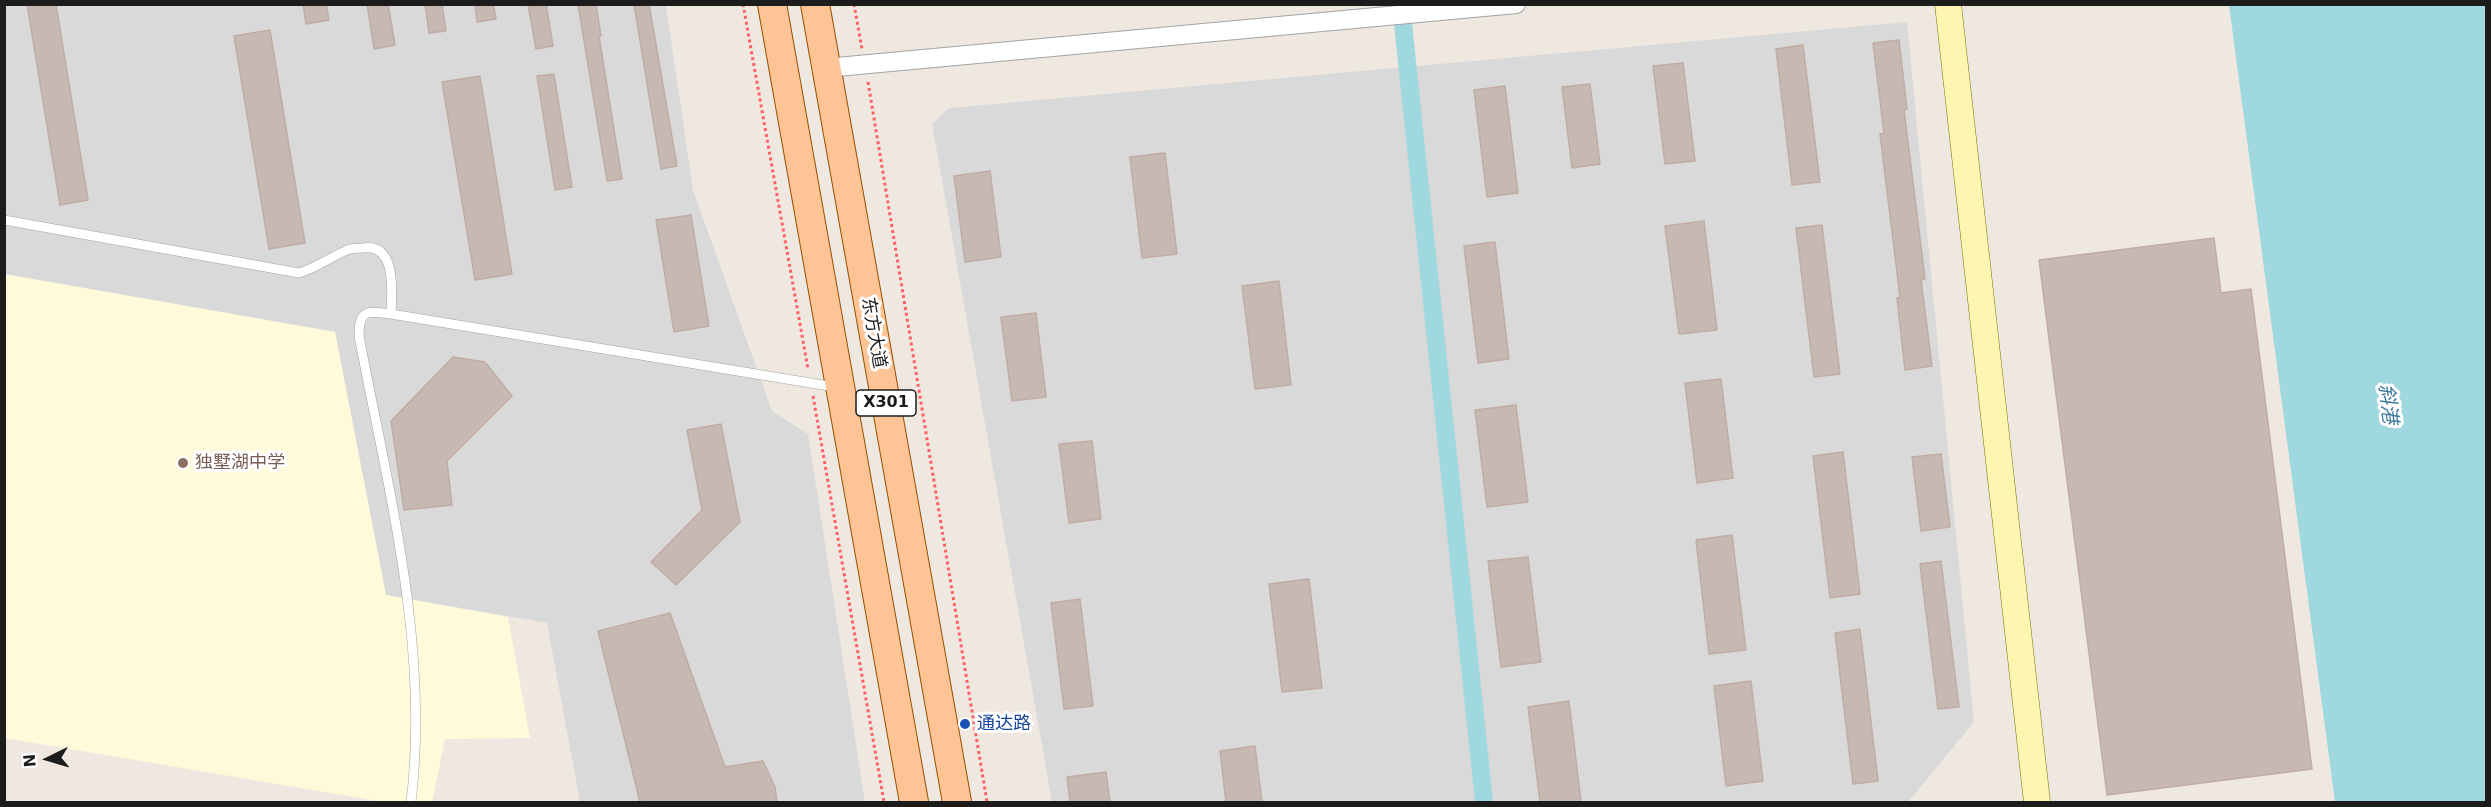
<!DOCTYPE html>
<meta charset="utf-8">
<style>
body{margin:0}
#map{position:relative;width:2491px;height:807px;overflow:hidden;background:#eee8e1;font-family:"DejaVu Sans",sans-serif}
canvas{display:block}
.frame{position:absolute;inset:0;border:6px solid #1c1c1c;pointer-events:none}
.north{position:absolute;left:18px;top:729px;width:60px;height:60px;-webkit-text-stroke:4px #fff;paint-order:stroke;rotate:265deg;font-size:16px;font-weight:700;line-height:24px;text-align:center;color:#1c1c1c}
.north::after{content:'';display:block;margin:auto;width:21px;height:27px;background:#1c1c1c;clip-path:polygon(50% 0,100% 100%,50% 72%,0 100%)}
</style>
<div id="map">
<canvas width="2491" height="807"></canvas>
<div class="frame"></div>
<div class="north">N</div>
</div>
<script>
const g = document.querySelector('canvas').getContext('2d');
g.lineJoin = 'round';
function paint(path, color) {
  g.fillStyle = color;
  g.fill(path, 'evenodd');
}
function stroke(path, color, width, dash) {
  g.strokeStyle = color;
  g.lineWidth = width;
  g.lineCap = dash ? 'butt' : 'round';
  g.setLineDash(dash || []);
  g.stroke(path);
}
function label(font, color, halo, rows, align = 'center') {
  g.font = font + ' "DejaVu Sans","Noto Sans SC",sans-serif';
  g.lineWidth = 6;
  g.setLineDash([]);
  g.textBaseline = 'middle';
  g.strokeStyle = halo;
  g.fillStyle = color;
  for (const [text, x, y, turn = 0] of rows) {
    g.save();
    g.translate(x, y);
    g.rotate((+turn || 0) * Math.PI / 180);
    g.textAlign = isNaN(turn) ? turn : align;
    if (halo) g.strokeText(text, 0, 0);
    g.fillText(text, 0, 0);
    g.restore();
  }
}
paint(new Path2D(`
 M 4,5 L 666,5 L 693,190 L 772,411 L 808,434 L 865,802 L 580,802 L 547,623 L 386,595 L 335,332 L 5,274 Z
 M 1907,22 L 1974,722 L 1908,802 L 1052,802 L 932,124 L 949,108 Z`), '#dad9d9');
paint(new Path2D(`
 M 4,274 L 335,332 L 386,595 L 508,617 L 530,738 L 445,739 L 432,802 L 384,802 L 5,738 Z`), '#fffad9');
paint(new Path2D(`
 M 2229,5 L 2486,5 L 2486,802 L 2335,802 Z`), '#9fd8de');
stroke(new Path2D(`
 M 1401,4 L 1484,802`), '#9fd8de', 18);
const building = new Path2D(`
 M 27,4 L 56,4 L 88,200 L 60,205 Z
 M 303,4 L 326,4 L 329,20 L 306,24 Z
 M 367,4 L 388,4 L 395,45 L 374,49 Z
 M 425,4 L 442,4 L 446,31 L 429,33 Z
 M 475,4 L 493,4 L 496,19 L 477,22 Z
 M 528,4 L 546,4 L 553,46 L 536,49 Z
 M 578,4 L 596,4 L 601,36 L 599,36 L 622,179 L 607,181 Z
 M 634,4 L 649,4 L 677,166 L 661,169 Z
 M 270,30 L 305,243 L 269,249 L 234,36 Z
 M 1899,40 L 1907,109 L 1904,110 L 1925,279 L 1921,280 L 1932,366 L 1905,370 L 1897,298 L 1900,297 L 1880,134 L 1884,133 L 1873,43 Z
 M 1803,45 L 1820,182 L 1792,185 L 1776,49 Z
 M 1683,63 L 1695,161 L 1665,164 L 1653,66 Z
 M 554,74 L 572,187 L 555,190 L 537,76 Z
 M 480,76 L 512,274 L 475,280 L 442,82 Z
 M 1590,84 L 1600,164 L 1572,168 L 1562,87 Z
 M 1505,86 L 1518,193 L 1487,197 L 1474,90 Z
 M 1165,153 L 1177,254 L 1142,258 L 1130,157 Z
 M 990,171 L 1001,257 L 965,262 L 954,176 Z
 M 691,215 L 709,326 L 674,332 L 656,220 Z
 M 1704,221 L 1717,330 L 1679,334 L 1665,226 Z
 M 1822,225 L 1840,374 L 1814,377 L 1796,228 Z
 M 2214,238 L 2221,293 L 2251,289 L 2312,769 L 2107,795 L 2039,260 Z
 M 1495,242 L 1509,359 L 1478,363 L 1464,246 Z
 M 1279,281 L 1291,385 L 1255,389 L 1242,286 Z
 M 1036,313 L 1046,397 L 1012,401 L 1001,317 Z
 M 453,357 L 485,362 L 512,396 L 447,461 L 452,505 L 404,510 L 391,421 Z
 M 1721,379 L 1733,478 L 1697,483 L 1685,383 Z
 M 1516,405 L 1528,502 L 1487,507 L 1475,410 Z
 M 721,424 L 740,522 L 676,585 L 651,562 L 702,510 L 687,430 Z
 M 1092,441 L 1101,519 L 1069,523 L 1059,444 Z
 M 1843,452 L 1860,594 L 1830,598 L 1813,456 Z
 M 1941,454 L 1950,527 L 1921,531 L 1912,457 Z
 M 1732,535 L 1746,650 L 1709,654 L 1696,540 Z
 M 1528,557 L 1541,662 L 1501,667 L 1488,561 Z
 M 1941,561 L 1959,707 L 1938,709 L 1920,564 Z
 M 1309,579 L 1322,688 L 1282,692 L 1269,584 Z
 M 1080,599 L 1093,706 L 1064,709 L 1051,603 Z
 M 670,613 L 725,767 L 763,761 L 775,787 L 777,802 L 640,802 L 598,631 Z
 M 1860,629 L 1878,781 L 1853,784 L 1835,633 Z
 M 1751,681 L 1763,781 L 1726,786 L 1714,686 Z
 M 1569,701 L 1581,802 L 1540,802 L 1528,707 Z
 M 1255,746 L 1262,802 L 1226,802 L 1220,751 Z
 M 1106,772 L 1110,802 L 1070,802 L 1067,777 Z`);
paint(building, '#c6b9b4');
stroke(building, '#c0aca3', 1.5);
const lane = new Path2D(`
 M 4,220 L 299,273 C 316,268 329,258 345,251 C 350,248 357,248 363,248 C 397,243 392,292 391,314
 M 411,802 C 430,646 388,489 359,336 C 359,309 367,311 391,314 L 835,387`);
const street = new Path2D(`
 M 826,68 L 1516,4`);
const secondary = new Path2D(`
 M 1948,4 L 2037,802`);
const primary = new Path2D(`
 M 772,4 L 914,802
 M 815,4 L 957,802`);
stroke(lane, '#a3a3a3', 10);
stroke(street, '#a3a3a3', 20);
stroke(secondary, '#757300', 27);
stroke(primary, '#945000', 30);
stroke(new Path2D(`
 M 743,4 L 808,369
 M 854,4 L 862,49
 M 868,82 L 987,802
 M 813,396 L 884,802`), '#ff6165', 3, [3, 3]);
stroke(lane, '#fff', 9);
stroke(street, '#fff', 18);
stroke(secondary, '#fcf6b1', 26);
stroke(primary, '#ffc495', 28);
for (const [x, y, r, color] of [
 [183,463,6,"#8d6e63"],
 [965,724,6,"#1a4fb4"]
]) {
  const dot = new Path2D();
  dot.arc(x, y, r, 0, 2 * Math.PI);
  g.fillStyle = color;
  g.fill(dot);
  stroke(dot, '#fff', 2);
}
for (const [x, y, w] of [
 [886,403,60]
]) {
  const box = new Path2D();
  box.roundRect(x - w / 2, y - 13, w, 26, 4.5);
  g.fillStyle = '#fff';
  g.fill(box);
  stroke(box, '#1c1c1c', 1.5);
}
label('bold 16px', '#1c1c1c', null, [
 ["X301",886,403]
]);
label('18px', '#1c1c1c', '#fff', [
 ["东方大道",873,333,80]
]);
label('18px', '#785e54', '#fff', [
 ["独墅湖中学",195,463]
], 'left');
label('18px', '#164399', '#fff', [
 ["通达路",977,724]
], 'left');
label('italic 20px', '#407b9f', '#fff', [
 ["斜港",2387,404,83]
]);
</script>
